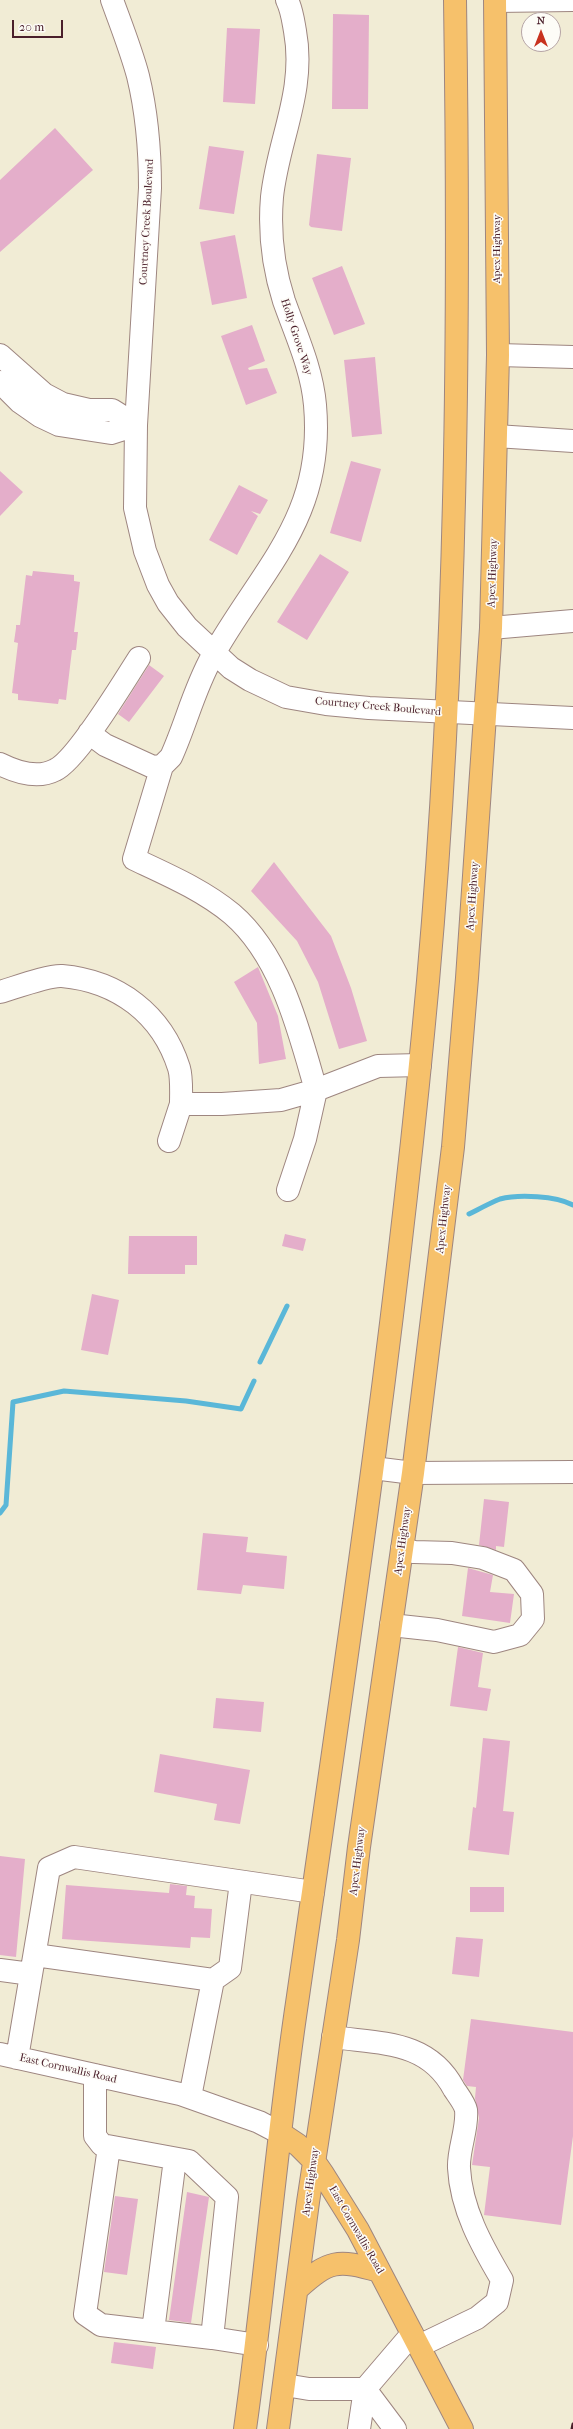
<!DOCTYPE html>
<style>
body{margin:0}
#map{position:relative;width:573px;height:2429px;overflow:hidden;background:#f1ecd5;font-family:"IM FELL French Canon",serif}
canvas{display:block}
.north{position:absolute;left:521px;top:12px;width:40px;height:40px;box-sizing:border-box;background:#fdfcf7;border:1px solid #b5a4a5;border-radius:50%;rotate:0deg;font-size:11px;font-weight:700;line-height:16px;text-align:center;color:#4a1f2b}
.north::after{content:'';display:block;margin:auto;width:14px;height:18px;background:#c8321e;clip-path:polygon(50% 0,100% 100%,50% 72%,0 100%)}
.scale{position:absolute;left:12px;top:20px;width:51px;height:18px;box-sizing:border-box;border:2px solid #4a1f2b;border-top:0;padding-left:5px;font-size:12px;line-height:14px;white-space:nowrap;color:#4a1f2b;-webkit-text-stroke:3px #fdfcf7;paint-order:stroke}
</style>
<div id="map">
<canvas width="573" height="2429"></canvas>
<div class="north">N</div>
<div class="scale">20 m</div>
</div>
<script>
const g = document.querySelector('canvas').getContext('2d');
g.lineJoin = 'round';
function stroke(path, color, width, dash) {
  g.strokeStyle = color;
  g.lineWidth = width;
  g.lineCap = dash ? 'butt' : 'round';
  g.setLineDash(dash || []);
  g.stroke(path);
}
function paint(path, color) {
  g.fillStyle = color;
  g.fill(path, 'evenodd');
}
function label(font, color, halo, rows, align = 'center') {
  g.font = font + ' "IM FELL French Canon",serif';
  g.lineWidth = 3;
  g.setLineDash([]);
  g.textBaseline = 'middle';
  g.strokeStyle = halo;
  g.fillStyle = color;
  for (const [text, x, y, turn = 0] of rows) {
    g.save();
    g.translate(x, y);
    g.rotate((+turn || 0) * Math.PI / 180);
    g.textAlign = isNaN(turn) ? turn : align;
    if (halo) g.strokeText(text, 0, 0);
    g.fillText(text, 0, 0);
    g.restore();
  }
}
stroke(new Path2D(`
 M 469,1214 C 479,1209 490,1203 500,1199 C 519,1194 556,1196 573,1205
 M 260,1362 L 287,1306
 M 0,1513 L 6,1505 L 13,1402 L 64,1391 L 186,1401 L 241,1409 L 254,1381`), '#5ab7d8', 5);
paint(new Path2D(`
 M 333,14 L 369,15 L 368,109 L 332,109 Z
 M 227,28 L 260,29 L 255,104 L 223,102 Z
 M 55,128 L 93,170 L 0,252 L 0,180 Z
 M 209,146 L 244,151 L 234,214 L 199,209 Z
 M 317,154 L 351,158 L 342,231 L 311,227 L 309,225 Z
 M 235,235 L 247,298 L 212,305 L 200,242 Z
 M 342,266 L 365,324 L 334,335 L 312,278 Z
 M 252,325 L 265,361 L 248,368 L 249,370 L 267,368 L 277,393 L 246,405 L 221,336 Z
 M 375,357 L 382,434 L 352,437 L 344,360 Z
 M 351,461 L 381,469 L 361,542 L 330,533 Z
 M 0,471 L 23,492 L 0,516 Z
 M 239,485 L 268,500 L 260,514 L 251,511 L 258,516 L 237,555 L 209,540 Z
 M 320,554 L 349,572 L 307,640 L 277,622 Z
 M 33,571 L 74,575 L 74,581 L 80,582 L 74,632 L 78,632 L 76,650 L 72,650 L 66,700 L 59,699 L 58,704 L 18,700 L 18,694 L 12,693 L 18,643 L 14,642 L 16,628 L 16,625 L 20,625 L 26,575 L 32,576 Z
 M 149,665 L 164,676 L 129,722 L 118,714 Z
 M 274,862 L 331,936 L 351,988 L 367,1041 L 339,1049 L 318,982 L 297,941 L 251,891 Z
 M 258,967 L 278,1016 L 286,1059 L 259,1064 L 257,1023 L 234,982 Z
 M 285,1234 L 306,1239 L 303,1251 L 282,1246 Z
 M 129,1236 L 197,1236 L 197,1265 L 185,1265 L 185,1274 L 128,1274 Z
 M 92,1294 L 119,1300 L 108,1355 L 81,1350 Z
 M 484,1499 L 509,1502 L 504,1547 L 496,1546 L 496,1550 L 479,1545 Z
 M 203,1533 L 248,1537 L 246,1552 L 287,1556 L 284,1589 L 243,1585 L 241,1594 L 197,1590 Z
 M 468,1568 L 493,1575 L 490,1592 L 514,1594 L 510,1623 L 462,1616 Z
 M 458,1647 L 483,1653 L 478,1687 L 491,1689 L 487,1711 L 450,1706 Z
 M 216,1698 L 264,1702 L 261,1732 L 213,1728 Z
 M 483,1738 L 510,1741 L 503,1811 L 514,1812 L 509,1855 L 468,1850 L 473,1807 L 476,1808 Z
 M 160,1754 L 250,1770 L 240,1824 L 214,1820 L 217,1804 L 154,1792 Z
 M 0,1856 L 25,1859 L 16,1957 L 0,1955 Z
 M 170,1884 L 187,1886 L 186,1895 L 195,1896 L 194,1908 L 212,1909 L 210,1938 L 191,1937 L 190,1948 L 62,1939 L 66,1885 L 169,1893 Z
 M 470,1887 L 504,1887 L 504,1912 L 470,1912 Z
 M 456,1937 L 483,1939 L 479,1977 L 452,1974 Z
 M 471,2019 L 573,2032 L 573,2136 L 561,2225 L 484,2215 L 490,2167 L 472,2165 L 479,2118 L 475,2098 L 476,2087 L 467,2086 L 463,2080 Z
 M 187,2192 L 209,2197 L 191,2323 L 169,2320 Z
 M 115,2196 L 138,2199 L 127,2275 L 104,2272 Z
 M 114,2342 L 156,2347 L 153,2369 L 111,2363 Z`), '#e4aeca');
const minor = new Path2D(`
 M 112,0 C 121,25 131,50 138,76 C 147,113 150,150 150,188 L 136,425 L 135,508 L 145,551 L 158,585 L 168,603 L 187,627 L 231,668 L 250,680 L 286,697 L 326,704 L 369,708 L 573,718
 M 496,1 L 573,0
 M 0,355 L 44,394 L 63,404 L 89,410 L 112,410 L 136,425
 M 498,355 L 573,357
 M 0,382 L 20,402 L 40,416 L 59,425 L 111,433 L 136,425
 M 496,436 L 573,441
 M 491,628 L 573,621
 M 89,733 L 105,745 L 153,767 L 162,766 L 171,757 C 186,724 194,689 212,657 C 262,568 325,518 315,405 C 312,369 296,335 284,301 C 273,267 269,233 272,197 C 278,140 306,91 295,31 C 293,20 292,10 287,0
 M 0,764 C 16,772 38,779 55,770 C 77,760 124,681 139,658
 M 162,766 L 134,859 C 168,875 203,890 232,914 C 281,956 299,1031 316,1090 L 378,1066 L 420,1065
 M 0,992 C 14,988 49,975 62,976 C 118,981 162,1014 179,1068 C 182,1078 181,1093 181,1104 L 222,1104 L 281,1100 L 316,1090 L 305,1139 L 288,1190
 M 169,1141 L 181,1104
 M 373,1468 L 413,1473 L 573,1472
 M 391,1625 L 437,1630 L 494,1642 L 520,1635 L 533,1619 L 532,1594 L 514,1570 L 483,1558 L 452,1553 L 414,1552 L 402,1549
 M 35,1955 L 213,1980 L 190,2097
 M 0,1970 L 31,1974
 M 213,1980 L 230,1968 L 241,1882
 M 333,2037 C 381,2044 428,2040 454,2089 C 458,2095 465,2104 466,2110 C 468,2129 458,2149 459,2168 C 461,2209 482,2246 502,2280 L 497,2302 L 477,2318 L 419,2346
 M 0,2054 L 180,2094 L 259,2122 L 280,2133
 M 17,2058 L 49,1868 L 74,1857 L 313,1892
 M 95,2075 L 95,2136 L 102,2145 L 189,2161 L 227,2197 L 212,2338 L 257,2345
 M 109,2147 L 85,2314 L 101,2325 L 212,2338
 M 153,2331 L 175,2159
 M 285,2385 L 309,2389 L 365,2389 L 412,2334
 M 365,2389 L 395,2429
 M 359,2429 L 365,2389`);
const major = new Path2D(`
 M 280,2133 L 298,2145 L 314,2161 L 323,2174 L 358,2230 L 462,2429
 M 297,2289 C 329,2260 337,2259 379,2271
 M 245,2429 C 265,2287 276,2144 297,2003 C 346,1663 397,1323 428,981 C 457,655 460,327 455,0
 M 278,2429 L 308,2202 L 348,1940 L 359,1847 L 413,1473 L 453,1147 L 467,978 L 491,628 L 498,355 L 495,0`);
stroke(minor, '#9e8680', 24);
stroke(major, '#9e8680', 24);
stroke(minor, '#fff', 22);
stroke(major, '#f6c16b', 22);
stroke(new Path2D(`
 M 572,2429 L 573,2424`), '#4a1f2b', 3);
label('11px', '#4a1f2b', '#fdfcf7', [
 ["Courtney Creek Boulevard",147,222,-87],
 ["Apex Highway",497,249,-90],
 ["Holly Grove Way",296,337,72],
 ["Apex Highway",493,573,-88],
 ["Courtney Creek Boulevard",378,707,5],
 ["Apex Highway",473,896,-86],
 ["Apex Highway",444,1219,-84],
 ["Apex Highway",403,1541,-82],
 ["Apex Highway",358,1861,-83],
 ["East Cornwallis Road",68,2069,13],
 ["Apex Highway",311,2182,-82],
 ["East Cornwallis Road",356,2230,60]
]);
</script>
